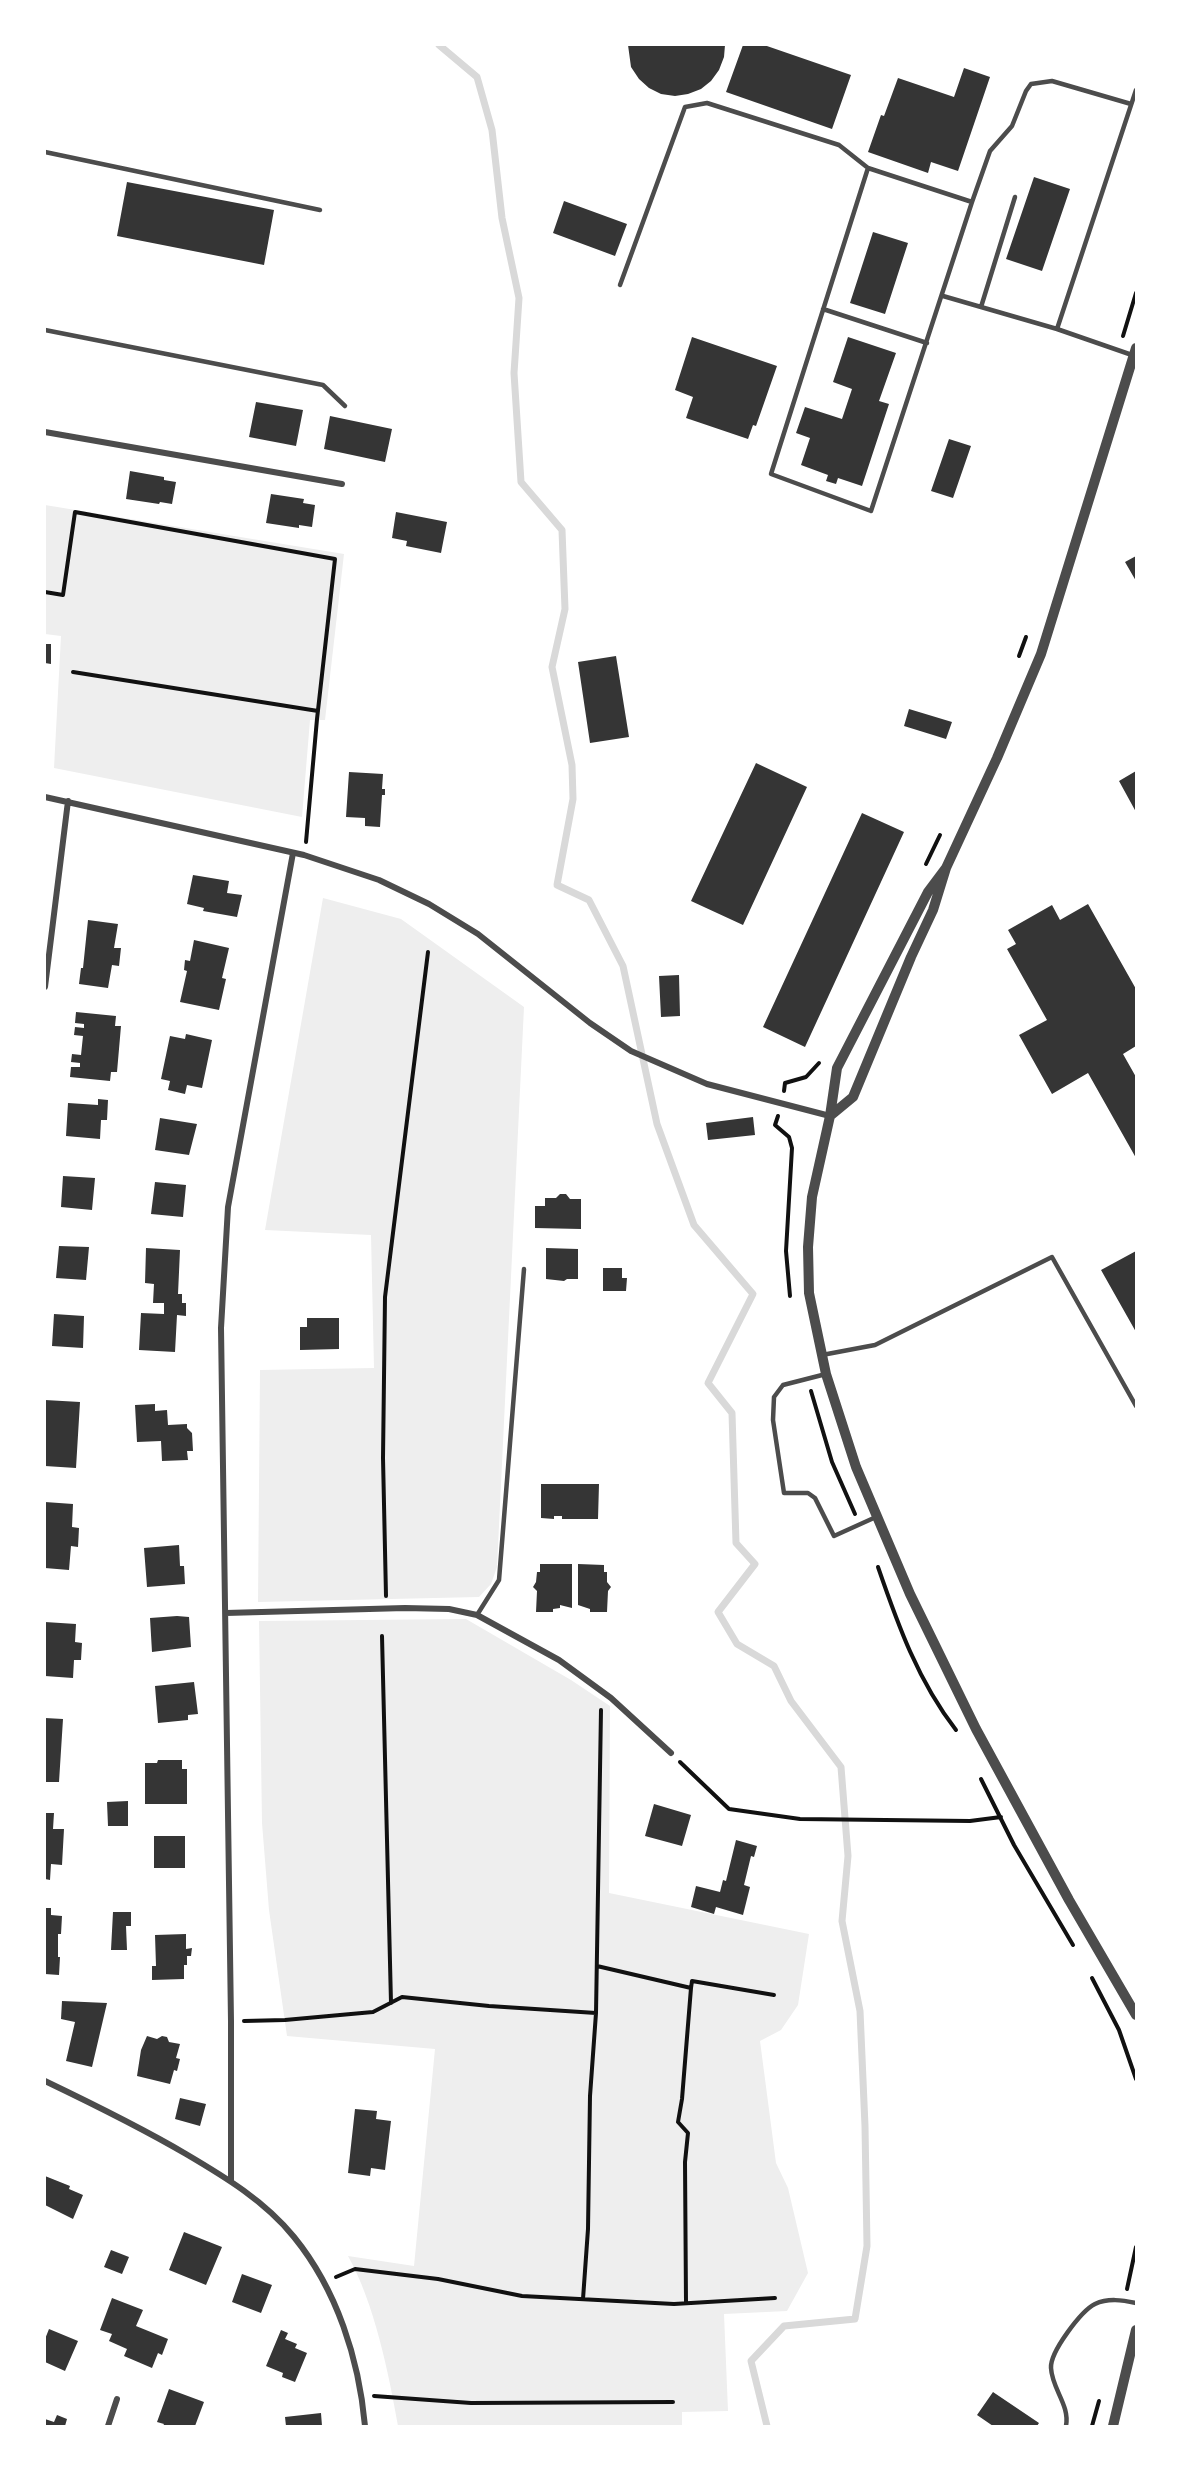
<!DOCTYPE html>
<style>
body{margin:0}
#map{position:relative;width:1181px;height:2471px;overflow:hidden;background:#fff;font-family:Arial,sans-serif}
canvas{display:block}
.frame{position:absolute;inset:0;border:46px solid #fff;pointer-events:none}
</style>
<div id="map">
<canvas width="1181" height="2471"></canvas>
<div class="frame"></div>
</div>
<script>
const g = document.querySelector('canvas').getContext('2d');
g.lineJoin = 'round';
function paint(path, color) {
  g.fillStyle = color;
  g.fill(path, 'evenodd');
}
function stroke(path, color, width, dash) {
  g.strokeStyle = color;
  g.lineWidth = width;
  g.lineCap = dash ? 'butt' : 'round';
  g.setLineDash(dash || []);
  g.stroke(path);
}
paint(new Path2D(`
 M 45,505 L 344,554 L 325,720 L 310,720 L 302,817 L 54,768 L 61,636 L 45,634 Z
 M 323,898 L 401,919 L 524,1007 L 497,1567 L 491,1584 L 479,1597 L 258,1602 L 260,1370 L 374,1368 L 371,1235 L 265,1230 Z
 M 466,1619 L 571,1680 L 610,1706 L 609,1893 L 809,1934 L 798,2005 L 781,2030 L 760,2041 L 776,2163 L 788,2188 L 808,2273 L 787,2311 L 724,2314 L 728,2411 L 682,2412 L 682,2426 L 398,2426 C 389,2374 374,2302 348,2256 L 414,2266 L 435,2049 L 287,2036 L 269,1910 L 262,1823 L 259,1621 Z`), '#eee');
stroke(new Path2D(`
 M 439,45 L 477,77 L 492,130 L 502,218 L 519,298 L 514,373 L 521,482 L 562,530 L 565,609 L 552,667 L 572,765 L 573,799 L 557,885 L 589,900 L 623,966 L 657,1124 L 694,1225 L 753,1294 L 708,1383 L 732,1413 L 736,1543 L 755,1564 L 718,1612 L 737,1644 L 774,1666 L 791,1701 L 841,1767 L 848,1856 L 842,1921 L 860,2011 L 865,2126 L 867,2246 L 855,2319 L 784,2326 L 751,2361 L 767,2426`), '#d9d9d9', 7);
paint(new Path2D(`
 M 628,45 L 725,45 L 724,57 L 719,70 L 711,81 L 701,89 L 688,94 L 675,96 L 661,94 L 649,88 L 639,79 L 631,67 Z
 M 743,45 L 764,45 L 851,75 L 832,129 L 726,92 Z
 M 964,68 L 990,77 L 958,171 L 931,162 L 928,173 L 868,152 L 881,115 L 884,116 L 898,78 L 954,97 Z
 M 1034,177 L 1070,189 L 1042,271 L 1006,259 Z
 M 127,182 L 274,210 L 264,265 L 117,236 Z
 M 564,201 L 627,224 L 615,256 L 553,233 Z
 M 873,232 L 908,243 L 885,314 L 850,303 Z
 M 692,337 L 777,366 L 756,426 L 753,425 L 748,439 L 686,418 L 693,397 L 675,390 Z
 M 848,337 L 896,353 L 879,401 L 889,404 L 862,486 L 838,478 L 836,484 L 826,481 L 828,475 L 801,465 L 810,438 L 796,433 L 805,407 L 842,419 L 852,389 L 833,382 Z
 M 256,402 L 303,410 L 296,446 L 249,437 Z
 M 330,416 L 392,429 L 385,462 L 324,449 Z
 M 949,439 L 971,446 L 953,498 L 931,491 Z
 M 130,471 L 164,477 L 164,480 L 176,482 L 172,504 L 160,502 L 159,504 L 126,499 Z
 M 271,494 L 304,499 L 303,503 L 315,505 L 312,527 L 299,525 L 299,528 L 266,523 Z
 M 396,512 L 447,522 L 441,553 L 406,546 L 407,541 L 392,538 Z
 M 1136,556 L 1136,581 L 1125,562 Z
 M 45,644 L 51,644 L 51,664 L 45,663 Z
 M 616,656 L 629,737 L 590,743 L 578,662 Z
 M 909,709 L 952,722 L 946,739 L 904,726 Z
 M 756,763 L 807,787 L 743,925 L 691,901 Z
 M 1136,771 L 1136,812 L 1119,781 Z
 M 349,772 L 383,774 L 382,789 L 385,789 L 385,795 L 382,795 L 380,827 L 365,826 L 365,818 L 346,817 Z
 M 862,813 L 904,832 L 805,1047 L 763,1027 Z
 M 193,875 L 229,881 L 227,893 L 242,895 L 237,917 L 203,911 L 204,908 L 187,904 Z
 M 1088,904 L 1136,989 L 1136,1046 L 1123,1054 L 1136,1077 L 1136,1158 L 1088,1073 L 1052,1094 L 1019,1035 L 1047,1020 L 1007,949 L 1016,944 L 1008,930 L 1052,905 L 1060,920 Z
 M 88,920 L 118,924 L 114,948 L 121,948 L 119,966 L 112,965 L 108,988 L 79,984 L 81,968 L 83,968 Z
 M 194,940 L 229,948 L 222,978 L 226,979 L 219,1010 L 180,1002 L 187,971 L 184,970 L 185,960 L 190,961 Z
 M 679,975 L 680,1016 L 661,1017 L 659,976 Z
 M 76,1012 L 116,1016 L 115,1026 L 121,1026 L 117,1072 L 111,1072 L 110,1081 L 70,1077 L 71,1067 L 80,1067 L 80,1063 L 71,1062 L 72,1054 L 81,1055 L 83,1036 L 74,1035 L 75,1027 L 84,1028 L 84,1024 L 75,1023 Z
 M 186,1034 L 212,1040 L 202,1088 L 187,1085 L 185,1094 L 168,1090 L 170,1081 L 161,1079 L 170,1036 L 185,1039 Z
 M 98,1099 L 108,1100 L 107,1120 L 101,1120 L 100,1139 L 66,1136 L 68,1103 L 98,1105 Z
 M 753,1117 L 755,1135 L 708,1140 L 706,1123 Z
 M 160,1118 L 197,1124 L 189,1155 L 155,1150 Z
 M 63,1176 L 95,1178 L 92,1210 L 61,1207 Z
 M 155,1182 L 186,1185 L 183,1217 L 151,1214 Z
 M 560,1194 L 566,1194 L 570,1199 L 581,1199 L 581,1229 L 535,1228 L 535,1206 L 545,1206 L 545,1198 L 556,1198 Z
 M 59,1246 L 89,1247 L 86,1280 L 56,1278 Z
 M 146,1248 L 180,1250 L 178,1294 L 182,1294 L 182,1303 L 186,1303 L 186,1316 L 177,1315 L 175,1352 L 139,1350 L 141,1313 L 164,1314 L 164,1303 L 153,1303 L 154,1284 L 145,1283 Z
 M 546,1248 L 578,1249 L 578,1279 L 567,1279 L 564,1281 L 546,1279 Z
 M 1136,1251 L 1136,1332 L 1101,1270 Z
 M 603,1268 L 622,1268 L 622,1278 L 627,1278 L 626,1291 L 603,1291 Z
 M 54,1314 L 84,1316 L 83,1348 L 52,1346 Z
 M 307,1318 L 339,1318 L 339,1349 L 300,1350 L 300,1327 L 307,1327 Z
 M 45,1400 L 80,1402 L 76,1468 L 45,1466 Z
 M 155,1404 L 155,1411 L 167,1410 L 168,1425 L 187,1424 L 187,1428 L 192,1433 L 193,1451 L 187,1451 L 188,1460 L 162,1461 L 161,1441 L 137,1442 L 135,1405 Z
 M 541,1484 L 599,1484 L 598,1519 L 562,1519 L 562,1516 L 554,1516 L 554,1519 L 541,1518 Z
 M 45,1502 L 73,1504 L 72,1527 L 79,1528 L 78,1547 L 71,1546 L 69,1570 L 45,1568 Z
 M 179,1545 L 180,1566 L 184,1566 L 185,1584 L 147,1587 L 144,1548 Z
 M 540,1564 L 572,1564 L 572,1608 L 560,1605 L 560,1608 L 553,1609 L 553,1612 L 536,1612 L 537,1591 L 533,1587 L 536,1582 L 537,1572 L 540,1572 Z
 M 578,1564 L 604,1565 L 604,1572 L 607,1572 L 607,1582 L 611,1587 L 608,1591 L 607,1612 L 590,1612 L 590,1609 L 578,1605 Z
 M 177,1616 L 189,1617 L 191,1647 L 152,1652 L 150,1618 Z
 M 45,1622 L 76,1624 L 75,1642 L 82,1643 L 81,1660 L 74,1660 L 73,1678 L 45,1676 Z
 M 194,1682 L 198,1714 L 188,1715 L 188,1720 L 158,1723 L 155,1686 Z
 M 45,1718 L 63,1719 L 59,1782 L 45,1782 Z
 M 158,1760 L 182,1760 L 182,1769 L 187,1769 L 187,1804 L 145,1804 L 145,1763 L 157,1763 Z
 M 128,1801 L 128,1826 L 108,1826 L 107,1802 Z
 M 654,1804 L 691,1815 L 682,1846 L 645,1836 Z
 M 45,1813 L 54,1813 L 53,1829 L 64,1829 L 62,1865 L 51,1864 L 50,1880 L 45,1879 Z
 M 154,1836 L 185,1836 L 185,1868 L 154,1868 Z
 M 736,1840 L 757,1846 L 754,1857 L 751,1856 L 744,1885 L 750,1887 L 743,1915 L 716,1907 L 714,1914 L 691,1907 L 696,1886 L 720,1892 L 723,1880 L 726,1881 Z
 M 45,1908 L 51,1908 L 51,1915 L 62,1916 L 61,1934 L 58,1934 L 58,1957 L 60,1957 L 59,1975 L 45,1974 Z
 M 113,1912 L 131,1912 L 131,1926 L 126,1926 L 127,1950 L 111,1950 Z
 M 186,1934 L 186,1949 L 192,1948 L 191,1956 L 187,1956 L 187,1965 L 184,1965 L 184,1979 L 152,1980 L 152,1966 L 156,1966 L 155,1935 Z
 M 62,2001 L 107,2003 L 92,2067 L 66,2061 L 75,2022 L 61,2019 Z
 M 147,2036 L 157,2039 L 162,2036 L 167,2037 L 169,2042 L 180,2044 L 176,2058 L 180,2059 L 177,2071 L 174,2070 L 170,2084 L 137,2076 L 141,2050 Z
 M 180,2098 L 206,2104 L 200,2126 L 175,2119 Z
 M 355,2109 L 377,2111 L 376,2119 L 391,2121 L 385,2170 L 371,2168 L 370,2176 L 348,2173 Z
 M 45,2176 L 70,2186 L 69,2189 L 83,2195 L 73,2219 L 45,2205 Z
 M 184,2232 L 222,2247 L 206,2285 L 169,2270 Z
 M 111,2250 L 129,2257 L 122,2274 L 104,2267 Z
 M 242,2274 L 272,2285 L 261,2313 L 232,2302 Z
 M 112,2298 L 143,2310 L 136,2326 L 168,2339 L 162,2355 L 158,2353 L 152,2368 L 124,2356 L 127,2349 L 109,2341 L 112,2334 L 100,2330 Z
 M 49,2329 L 78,2341 L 65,2371 L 45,2362 L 45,2339 Z
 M 281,2330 L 288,2333 L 285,2339 L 297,2344 L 295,2348 L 307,2353 L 295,2382 L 282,2377 L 283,2373 L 266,2366 Z
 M 169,2389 L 204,2402 L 195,2426 L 163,2426 L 164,2424 L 157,2422 Z
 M 993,2392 L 1039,2423 L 1037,2426 L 993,2426 L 977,2415 Z
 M 321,2413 L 322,2426 L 286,2426 L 285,2417 Z
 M 57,2415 L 67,2419 L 65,2426 L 45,2426 L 45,2419 L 54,2422 Z`), '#353535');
stroke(new Path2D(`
 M 1123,336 L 1136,293
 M 45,592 L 63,595 L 75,512 L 335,559 L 317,719 L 306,842
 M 1019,656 L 1026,637
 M 73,672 L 318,711
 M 926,864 L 940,835
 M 784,1091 L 785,1083 L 806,1077 L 819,1063
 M 778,1116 L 775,1125 L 789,1137 L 792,1148 L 786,1251 L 790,1296
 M 811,1391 L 832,1462 L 855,1514
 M 878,1567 C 898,1625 918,1681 956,1730
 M 386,1596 L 383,1458 L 385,1297 L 428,952
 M 382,1636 L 391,2003
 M 680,1762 L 729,1809 L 800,1819 L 970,1821 L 1001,1817
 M 981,1779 L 1014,1845 L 1073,1945
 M 597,1966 L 691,1988 L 682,2099 L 678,2122 L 688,2133 L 685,2162 L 686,2303
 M 1092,1978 L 1119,2030 L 1136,2079
 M 691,1988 L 692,1981 L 774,1995
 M 244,2021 L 285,2020 L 373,2012 L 402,1997 L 489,2006 L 596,2013
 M 336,2277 L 355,2269 L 438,2279 L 522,2296 L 674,2304 L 775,2298
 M 1127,2289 L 1136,2247
 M 583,2299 L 588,2229 L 590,2096 L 596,2013 L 601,1710
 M 374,2396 L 471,2403 L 673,2402
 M 1092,2426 L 1099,2401`), '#111', 4);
stroke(new Path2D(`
 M 45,152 L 320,210
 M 972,202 L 990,151 L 1012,126 L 1026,91 L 1031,84 L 1052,81 L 1131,104
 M 620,285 L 685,107 L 707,103 L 839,145 L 868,168 L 972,202 L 871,511 L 771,474 L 868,168
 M 943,296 L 1057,329 L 1132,355
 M 981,307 L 1015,197
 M 823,309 L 927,343
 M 1057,329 L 1136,90
 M 45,330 L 323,385 L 345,406
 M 822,1355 L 875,1345 L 1052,1257 L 1136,1406
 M 826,1374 L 783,1385 L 774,1397 L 773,1420 L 784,1493 L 808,1493 L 815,1498 L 834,1536 L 876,1517
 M 477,1615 L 499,1580 L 524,1269
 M 1066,2426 C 1070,2405 1052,2389 1051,2368 C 1050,2352 1081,2311 1095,2304 C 1108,2298 1122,2300 1136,2303`), '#4c4c4c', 4.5);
stroke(new Path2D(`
 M 45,432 L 342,484
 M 45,797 L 304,855 L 379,880 L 429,904 L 478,934 L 590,1023 L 631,1051 L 707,1084 L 830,1116
 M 45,987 L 68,801
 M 226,1613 L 405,1608 L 449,1609 L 477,1615 L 559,1660 L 611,1698 L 671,1753
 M 45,2081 C 93,2104 140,2127 186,2154 C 225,2177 265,2201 294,2237 C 337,2290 359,2359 365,2426
 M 231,2181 L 231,2021 L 221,1328 L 228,1207 L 293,853
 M 108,2426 L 117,2399`), '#4c4c4c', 6);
stroke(new Path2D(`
 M 946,868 L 928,892 L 837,1068 L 830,1116 L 853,1097 L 911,957 L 933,910 L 946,868 L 997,758 L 1041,654 L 1136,348
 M 830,1116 L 812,1197 L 808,1247 L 809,1293 L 826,1374 L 856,1467 L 910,1594 L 976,1729 L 1069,1900 L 1136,2015
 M 1113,2426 L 1136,2330`), '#4c4c4c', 10);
</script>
